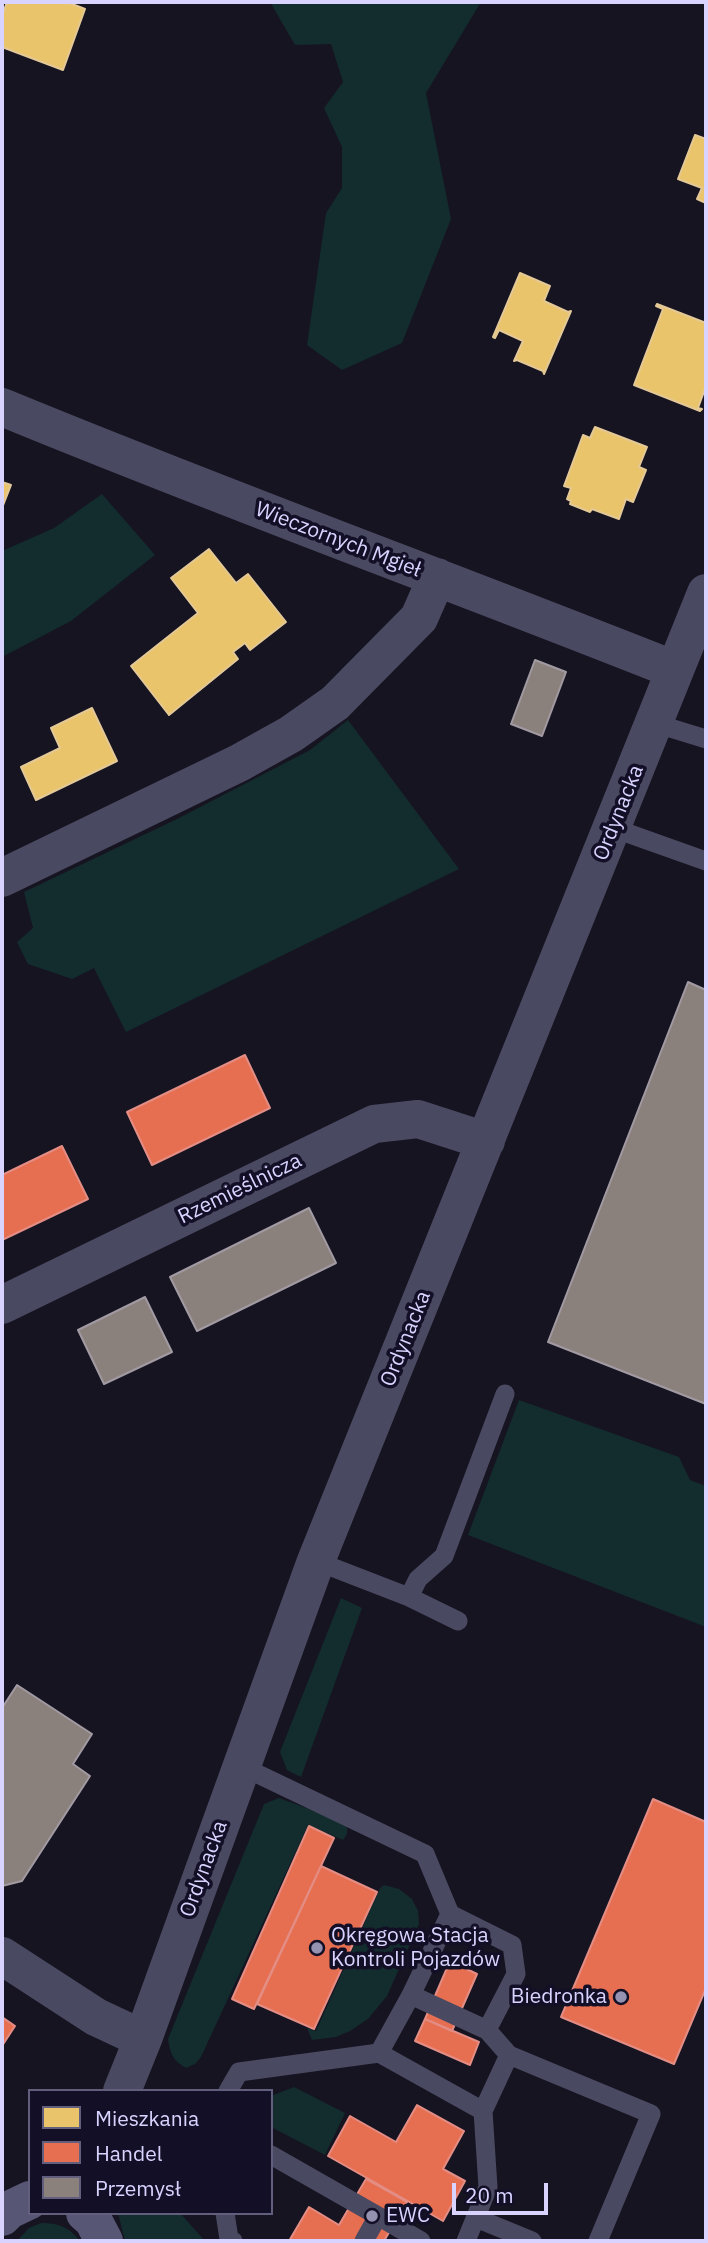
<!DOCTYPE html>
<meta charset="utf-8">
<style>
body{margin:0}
#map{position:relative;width:708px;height:2243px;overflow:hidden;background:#161421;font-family:"IBM Plex Sans",sans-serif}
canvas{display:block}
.frame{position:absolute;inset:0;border:4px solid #d9d4ff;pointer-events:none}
.legend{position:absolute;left:28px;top:2089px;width:245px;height:126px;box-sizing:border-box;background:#130f26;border:2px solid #625e7d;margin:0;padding:9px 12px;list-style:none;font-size:21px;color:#d9d4ff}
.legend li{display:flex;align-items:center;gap:14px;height:35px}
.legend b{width:35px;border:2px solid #625e7d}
.scale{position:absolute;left:452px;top:2183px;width:96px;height:32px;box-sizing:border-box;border:4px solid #d9d4ff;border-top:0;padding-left:9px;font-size:21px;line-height:24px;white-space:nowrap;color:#d9d4ff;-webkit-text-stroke:5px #130f26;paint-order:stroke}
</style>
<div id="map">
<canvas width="708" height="2243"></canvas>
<div class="frame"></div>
<ul class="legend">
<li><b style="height:19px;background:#e9c46a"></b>Mieszkania</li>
<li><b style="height:19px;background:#e76f51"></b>Handel</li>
<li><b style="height:19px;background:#8a817c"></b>Przemysł</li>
</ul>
<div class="scale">20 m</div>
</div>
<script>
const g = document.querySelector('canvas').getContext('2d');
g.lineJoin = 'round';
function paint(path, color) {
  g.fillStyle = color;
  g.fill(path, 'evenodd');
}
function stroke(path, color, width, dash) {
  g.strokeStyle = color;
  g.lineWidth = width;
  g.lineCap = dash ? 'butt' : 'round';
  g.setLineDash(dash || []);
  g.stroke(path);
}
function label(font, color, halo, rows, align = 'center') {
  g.font = font + ' "IBM Plex Sans",sans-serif';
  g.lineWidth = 7;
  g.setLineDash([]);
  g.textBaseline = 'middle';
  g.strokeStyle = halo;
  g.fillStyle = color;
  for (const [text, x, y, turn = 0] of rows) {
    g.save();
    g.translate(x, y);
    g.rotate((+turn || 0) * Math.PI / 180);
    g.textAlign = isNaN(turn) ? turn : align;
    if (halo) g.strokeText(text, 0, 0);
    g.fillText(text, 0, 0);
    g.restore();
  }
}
paint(new Path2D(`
 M 270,2 L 481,2 L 426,93 L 451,219 L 402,343 L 342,370 L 307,345 L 326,213 L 342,188 L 342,147 L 324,108 L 343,82 L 331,44 L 295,45 Z
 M 102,494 L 155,555 L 71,621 L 2,657 L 2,551 L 54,528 Z
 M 348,720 L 459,869 L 126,1032 L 94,968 L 72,979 L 28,964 L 17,942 L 33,928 L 24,892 L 177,819 L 310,750 Z
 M 519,1400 L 679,1457 L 690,1480 L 706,1486 L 706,1627 L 468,1535 Z
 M 341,1598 L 362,1608 L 301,1777 L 287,1770 L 280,1752 Z
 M 279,1798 L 347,1823 L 347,1834 L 343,1840 L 308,1825 L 201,2057 L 195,2064 L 186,2068 C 173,2061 170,2053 168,2039 L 264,1804 Z
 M 384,1885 L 399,1889 L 412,1899 L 418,1911 L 419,1924 L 387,1996 L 368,2019 L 350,2031 L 336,2037 L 312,2040 L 307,2028 L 316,2031 L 380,1888 Z
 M 294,2087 L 345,2113 L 325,2155 L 271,2127 L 271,2096 Z
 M 118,2213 L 180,2213 L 205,2241 L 125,2241 Z
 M 41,2223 C 58,2223 69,2227 80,2241 L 17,2241 L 29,2228 Z`), '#132c2d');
const homes = new Path2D(`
 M 7,2 L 67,2 L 85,9 L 63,70 L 2,47 L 2,16 Z
 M 695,135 L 706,139 L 706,203 L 697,199 L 702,188 L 678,179 Z
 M 520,273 L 550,286 L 544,301 L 568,312 L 571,311 L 544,374 L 543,371 L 517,360 L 514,361 L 523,341 L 499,330 L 495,338 L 493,337 Z
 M 657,304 L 706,323 L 706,386 L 698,408 L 702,409 L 700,411 L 634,385 L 663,309 L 656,306 Z
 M 595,427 L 647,447 L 639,467 L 646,470 L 633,502 L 626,499 L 619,519 L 592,509 L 590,512 L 570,504 L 571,501 L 567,499 L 571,488 L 564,486 L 583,435 L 590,438 Z
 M 2,482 L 11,485 L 2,508 Z
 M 209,549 L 236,583 L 248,574 L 286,622 L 250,650 L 245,643 L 233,652 L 238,659 L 169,715 L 131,666 L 198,613 L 171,578 Z
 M 92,708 L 117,761 L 36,800 L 21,767 L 60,748 L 51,728 Z`);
paint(homes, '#e9c46a');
stroke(homes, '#e4c997', 2);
const shops = new Path2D(`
 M 245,1055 L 270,1108 L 152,1165 L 127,1112 Z
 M 62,1146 L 88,1199 L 2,1240 L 2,1175 Z
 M 653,1799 L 706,1822 L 706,1988 L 674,2064 L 561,2017 Z
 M 309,1826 L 334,1838 L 254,2009 L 232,1999 Z
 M 321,1866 L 377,1892 L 314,2029 L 257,2004 Z
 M 450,1961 L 477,1974 L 452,2031 L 425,2019 Z
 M 2,2017 L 15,2026 L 2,2046 Z
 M 425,2019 L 479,2042 L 470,2065 L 415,2041 Z
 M 417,2105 L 464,2131 L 443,2169 L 465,2181 L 443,2221 L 328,2156 L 350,2116 L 396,2142 Z
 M 366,2179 L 407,2202 L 384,2241 L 289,2241 L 309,2207 L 339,2225 Z`);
paint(shops, '#e76f51');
stroke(shops, '#e38d85', 2);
const industry = new Path2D(`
 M 535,660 L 566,672 L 542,736 L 511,724 Z
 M 688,982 L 706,990 L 706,1404 L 548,1342 Z
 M 309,1208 L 336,1263 L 197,1331 L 170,1277 Z
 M 145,1297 L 172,1352 L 104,1384 L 78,1330 Z
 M 17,1685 L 92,1734 L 73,1764 L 90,1776 L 22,1881 L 2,1886 L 2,1708 Z`);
paint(industry, '#8a817c');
stroke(industry, '#a29aa3', 2);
stroke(new Path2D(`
 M 654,723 L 706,739
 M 613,828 L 706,861
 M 316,1561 L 409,1597 L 458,1621
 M 409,1597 L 418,1579 L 444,1556 L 505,1394
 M 241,1766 L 425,1854 L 450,1914 L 411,1995 L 379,2053
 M 450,1914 L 512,1945 L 516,1974 L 487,2030 L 509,2055 L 483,2111
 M 411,1995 L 487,2030
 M 509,2055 L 651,2114 L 598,2241
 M 228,2091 L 239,2072 L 379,2053 L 483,2111 L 488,2187 L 466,2241
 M 271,2155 L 378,2216 L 364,2241
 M 225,2213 L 229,2239 L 233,2241
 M 378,2216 L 421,2241
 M 476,2218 L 532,2241`), '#4a4962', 19);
stroke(new Path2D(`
 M 2,407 C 225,499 451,581 675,670
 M 2,878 L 239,763 L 291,734 L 335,703 L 419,618 L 437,577
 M 2,1305 L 374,1124 L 418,1119 L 486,1141
 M 2,1956 L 96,2017 L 143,2039
 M 122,2091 L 143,2039 L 316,1561 L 706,593`), '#4a4962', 38);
stroke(new Path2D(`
 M 85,2213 L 93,2220 L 104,2241
 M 2,2217 L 9,2210 L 30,2200`), '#575674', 38);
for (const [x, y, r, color] of [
 [317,1948,7,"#9591b1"],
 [621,1997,7,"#9591b1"],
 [372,2216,7,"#9591b1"]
]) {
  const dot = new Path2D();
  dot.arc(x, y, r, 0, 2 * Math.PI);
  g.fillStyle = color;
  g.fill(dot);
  stroke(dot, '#130f26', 2.5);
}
label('21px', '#d9d4ff', '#130f26', [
 ["Wieczornych Mgieł",338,540,21],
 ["Ordynacka",619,813,-68],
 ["Rzemieślnicza",240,1189,-26],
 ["Ordynacka",406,1339,-68],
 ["Ordynacka",204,1869,-70]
]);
label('21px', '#d9d4ff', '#130f26', [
 ["Okręgowa Stacja",331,1936],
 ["Kontroli Pojazdów",331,1960],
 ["Biedronka",607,1997,"right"],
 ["EWC",386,2216]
], 'left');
</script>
